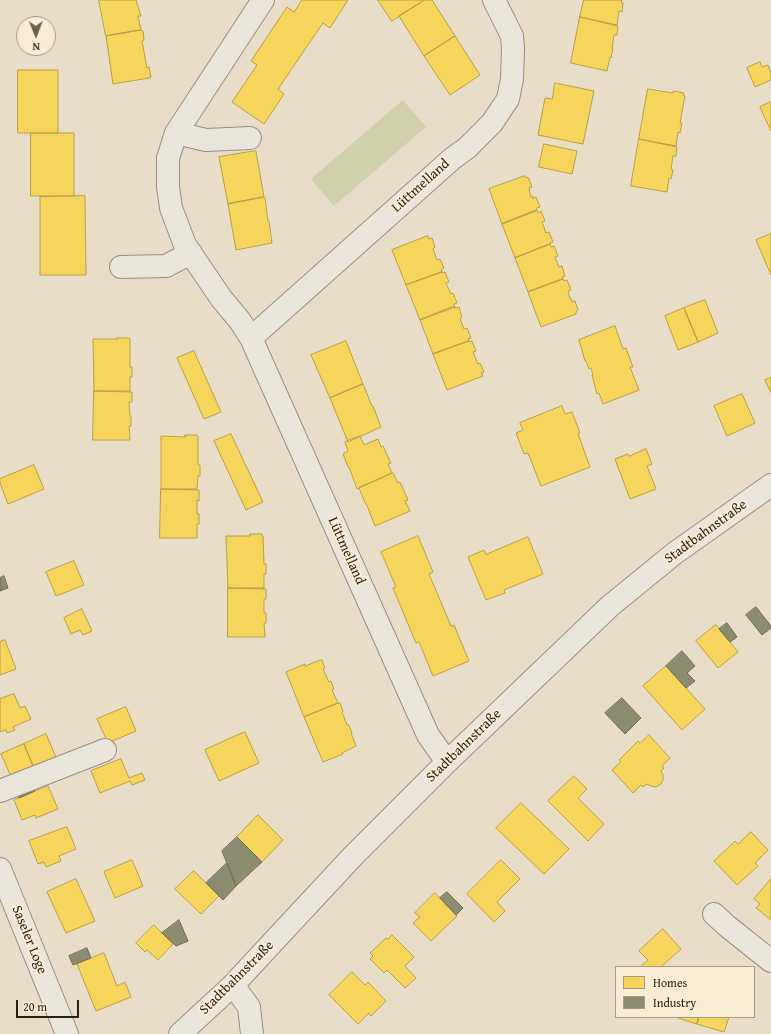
<!DOCTYPE html>
<meta charset="utf-8">
<style>
body{margin:0}
#map{position:relative;width:771px;height:1034px;overflow:hidden;background:#e8ddc7;font-family:"Gentium Book Plus",serif}
canvas{display:block}
.legend{position:absolute;left:615px;top:966px;width:140px;height:52px;box-sizing:border-box;background:#f8ecd2;border:1px solid #a69a86;margin:0;padding:5px 7px;list-style:none;font-size:12px;color:#2a1f13}
.legend li{display:flex;align-items:center;gap:8px;height:20px}
.legend b{width:20px;border:1px solid #a69a86}
.north{position:absolute;left:16px;top:16px;width:40px;height:40px;box-sizing:border-box;background:#f8ecd2;border:1px solid #a69a86;border-radius:50%;rotate:179deg;font-size:11px;font-weight:700;line-height:16px;text-align:center;color:#2a1f13}
.north::after{content:'';display:block;margin:auto;width:14px;height:18px;background:#6c6252;clip-path:polygon(50% 0,100% 100%,50% 72%,0 100%)}
.scale{position:absolute;left:16px;top:1000px;width:63px;height:18px;box-sizing:border-box;border:2px solid #2a1f13;border-top:0;padding-left:5px;font-size:12px;line-height:14px;white-space:nowrap;color:#2a1f13;-webkit-text-stroke:3px #f8ecd2;paint-order:stroke}
</style>
<div id="map">
<canvas width="771" height="1034"></canvas>
<ul class="legend">
<li><b style="height:11px;background:#f6d55c"></b>Homes</li>
<li><b style="height:11px;background:#8c8c6e"></b>Industry</li>
</ul>
<div class="north">N</div>
<div class="scale">20 m</div>
</div>
<script>
const g = document.querySelector('canvas').getContext('2d');
g.lineJoin = 'round';
function paint(path, color) {
  g.fillStyle = color;
  g.fill(path, 'evenodd');
}
function stroke(path, color, width, dash) {
  g.strokeStyle = color;
  g.lineWidth = width;
  g.lineCap = dash ? 'butt' : 'round';
  g.setLineDash(dash || []);
  g.stroke(path);
}
function label(font, color, halo, rows, align = 'center') {
  g.font = font + ' "Gentium Book Plus",serif';
  g.lineWidth = 4;
  g.setLineDash([]);
  g.textBaseline = 'middle';
  g.strokeStyle = halo;
  g.fillStyle = color;
  for (const [text, x, y, turn = 0] of rows) {
    g.save();
    g.translate(x, y);
    g.rotate((+turn || 0) * Math.PI / 180);
    g.textAlign = isNaN(turn) ? turn : align;
    if (halo) g.strokeText(text, 0, 0);
    g.fillText(text, 0, 0);
    g.restore();
  }
}
paint(new Path2D(`
 M 403,100 L 426,127 L 334,206 L 311,179 Z`), '#cfcfa9');
const homes = new Path2D(`
 M 99,0 L 136,0 L 141,16 L 138,16 L 141,30 L 106,36 Z
 M 302,0 L 348,0 L 330,28 L 323,23 L 278,89 L 284,94 L 264,124 L 232,102 L 257,65 L 251,61 L 287,7 L 294,12 Z
 M 378,0 L 422,0 L 423,1 L 392,21 Z
 M 425,0 L 432,0 L 455,36 L 424,56 L 399,16 Z
 M 584,0 L 622,0 L 621,2 L 623,3 L 622,12 L 619,11 L 617,25 L 580,17 Z
 M 580,17 L 618,26 L 617,35 L 614,35 L 612,49 L 613,49 L 611,58 L 610,57 L 607,71 L 571,63 Z
 M 141,30 L 143,31 L 144,40 L 142,41 L 147,68 L 149,67 L 151,77 L 149,78 L 113,84 L 106,36 Z
 M 455,36 L 480,75 L 450,95 L 424,56 Z
 M 760,62 L 762,67 L 768,65 L 771,73 L 771,80 L 755,87 L 747,68 Z
 M 18,70 L 58,70 L 58,133 L 18,133 Z
 M 555,83 L 594,91 L 583,144 L 538,135 L 545,98 L 552,99 Z
 M 648,89 L 673,93 L 673,91 L 684,93 L 683,95 L 685,96 L 680,123 L 682,123 L 680,133 L 678,132 L 676,146 L 639,139 Z
 M 771,102 L 771,131 L 760,107 Z
 M 31,133 L 74,133 L 74,196 L 31,196 Z
 M 639,139 L 677,147 L 676,156 L 673,156 L 671,169 L 673,170 L 671,179 L 669,178 L 667,192 L 631,186 Z
 M 544,144 L 577,151 L 572,174 L 539,167 Z
 M 256,151 L 264,197 L 228,204 L 219,157 Z
 M 525,176 L 526,178 L 528,177 L 532,187 L 529,187 L 530,190 L 529,190 L 531,197 L 533,196 L 533,199 L 536,197 L 540,207 L 537,208 L 536,211 L 502,224 L 489,189 Z
 M 85,196 L 86,275 L 40,275 L 40,197 Z
 M 264,197 L 265,198 L 268,221 L 269,221 L 272,243 L 236,250 L 228,204 Z
 M 537,210 L 538,213 L 541,211 L 545,221 L 542,222 L 546,233 L 549,232 L 553,242 L 550,243 L 550,244 L 515,258 L 502,224 Z
 M 771,234 L 771,275 L 756,240 Z
 M 428,236 L 429,239 L 432,238 L 435,247 L 433,249 L 437,260 L 440,259 L 444,268 L 441,270 L 442,272 L 406,285 L 392,250 Z
 M 550,244 L 551,247 L 554,246 L 558,256 L 555,257 L 559,267 L 562,266 L 565,276 L 562,277 L 563,279 L 528,292 L 515,258 Z
 M 442,272 L 442,273 L 445,272 L 449,282 L 446,283 L 451,294 L 453,293 L 457,303 L 454,304 L 455,307 L 420,320 L 406,285 Z
 M 563,279 L 564,281 L 567,280 L 571,290 L 568,291 L 569,293 L 568,293 L 571,300 L 572,300 L 572,302 L 575,301 L 578,310 L 576,312 L 576,314 L 541,327 L 528,292 Z
 M 705,300 L 718,333 L 698,342 L 684,308 Z
 M 452,307 L 456,308 L 459,307 L 462,317 L 460,319 L 464,329 L 467,328 L 471,338 L 468,339 L 469,341 L 433,354 L 420,320 Z
 M 684,308 L 698,342 L 678,350 L 665,316 Z
 M 615,326 L 623,349 L 626,348 L 633,367 L 630,367 L 639,390 L 603,404 L 599,393 L 597,394 L 592,375 L 593,375 L 591,368 L 589,369 L 586,361 L 585,361 L 579,340 Z
 M 117,338 L 129,338 L 130,339 L 130,367 L 132,367 L 132,377 L 130,377 L 130,391 L 94,391 L 93,339 L 117,339 Z
 M 346,341 L 363,384 L 330,398 L 311,355 Z
 M 469,341 L 469,342 L 472,341 L 476,351 L 473,352 L 478,364 L 480,363 L 484,372 L 481,373 L 483,376 L 447,390 L 433,354 Z
 M 194,351 L 221,412 L 204,419 L 177,358 Z
 M 771,378 L 771,393 L 765,380 Z
 M 363,384 L 372,406 L 373,406 L 381,427 L 348,442 L 330,398 Z
 M 94,391 L 132,392 L 132,402 L 129,402 L 130,416 L 131,416 L 131,426 L 129,426 L 130,440 L 93,440 Z
 M 742,394 L 755,423 L 727,436 L 714,406 Z
 M 562,406 L 565,414 L 572,412 L 580,433 L 578,434 L 590,467 L 541,486 L 528,453 L 524,454 L 516,433 L 523,430 L 520,423 Z
 M 231,434 L 263,502 L 246,510 L 214,441 Z
 M 185,435 L 197,435 L 198,437 L 198,465 L 200,465 L 200,476 L 198,476 L 197,489 L 161,489 L 161,436 L 185,437 Z
 M 360,436 L 364,445 L 378,439 L 381,447 L 383,446 L 387,455 L 391,463 L 388,464 L 392,473 L 357,489 L 349,467 L 348,467 L 343,454 L 348,451 L 345,442 Z
 M 646,449 L 652,464 L 647,466 L 656,489 L 630,499 L 615,459 L 628,454 L 629,456 Z
 M 34,465 L 44,489 L 8,504 L 0,483 L 0,479 Z
 M 393,473 L 398,483 L 400,482 L 408,500 L 405,501 L 410,511 L 375,526 L 366,503 L 365,503 L 359,488 Z
 M 161,489 L 199,490 L 199,501 L 197,500 L 197,514 L 199,514 L 199,524 L 197,524 L 197,538 L 160,538 Z
 M 250,534 L 262,534 L 262,536 L 263,536 L 264,564 L 266,564 L 266,574 L 264,574 L 264,588 L 228,588 L 226,536 L 250,536 Z
 M 418,536 L 433,572 L 429,574 L 451,626 L 454,625 L 469,661 L 433,676 L 419,642 L 416,643 L 393,588 L 396,587 L 381,552 Z
 M 528,537 L 543,574 L 504,590 L 505,593 L 486,600 L 468,557 L 484,550 L 486,554 Z
 M 74,561 L 84,585 L 56,596 L 46,572 Z
 M 228,588 L 266,589 L 266,599 L 264,599 L 264,613 L 266,613 L 266,623 L 264,623 L 265,637 L 228,637 Z
 M 82,609 L 92,631 L 83,635 L 80,630 L 71,634 L 64,618 Z
 M 716,625 L 738,652 L 718,668 L 696,641 Z
 M 5,640 L 16,669 L 0,675 L 0,642 Z
 M 320,660 L 322,660 L 325,668 L 323,669 L 329,682 L 331,681 L 334,689 L 332,690 L 338,703 L 304,717 L 286,672 L 305,664 L 305,666 Z
 M 666,666 L 705,709 L 682,730 L 643,686 Z
 M 14,694 L 20,708 L 25,706 L 31,719 L 13,727 L 15,730 L 7,733 L 6,730 L 0,732 L 0,699 Z
 M 338,703 L 340,703 L 343,711 L 342,712 L 347,725 L 349,725 L 352,733 L 351,733 L 356,746 L 342,753 L 343,754 L 323,762 L 304,717 Z
 M 126,707 L 136,731 L 108,743 L 97,719 Z
 M 245,732 L 259,763 L 219,781 L 205,750 Z
 M 46,734 L 58,762 L 35,771 L 24,744 Z
 M 649,735 L 670,758 L 662,766 L 664,768 L 661,771 L 663,775 L 663,780 L 661,784 L 656,787 L 651,786 L 647,784 L 643,787 L 641,785 L 633,793 L 612,770 L 621,762 L 619,760 L 638,741 L 640,743 Z
 M 24,744 L 35,771 L 13,781 L 1,754 Z
 M 121,759 L 129,778 L 142,773 L 145,780 L 132,785 L 130,781 L 100,793 L 91,771 Z
 M 574,776 L 587,789 L 578,798 L 604,824 L 588,841 L 548,801 Z
 M 48,786 L 58,809 L 36,818 L 35,815 L 22,820 L 14,800 Z
 M 521,803 L 569,849 L 544,874 L 496,828 Z
 M 258,815 L 283,840 L 262,862 L 237,837 Z
 M 67,827 L 76,849 L 59,856 L 61,861 L 46,867 L 44,862 L 38,864 L 29,841 Z
 M 751,832 L 768,850 L 755,863 L 758,866 L 737,885 L 714,861 L 735,841 L 738,844 Z
 M 132,860 L 143,886 L 115,898 L 104,872 Z
 M 501,860 L 520,879 L 497,902 L 505,911 L 494,922 L 467,894 Z
 M 194,871 L 219,896 L 201,914 L 175,889 Z
 M 76,879 L 95,921 L 66,933 L 47,892 Z
 M 771,879 L 771,920 L 756,908 L 760,904 L 754,899 Z
 M 435,893 L 457,916 L 431,941 L 413,923 L 420,917 L 415,913 Z
 M 154,925 L 173,944 L 158,960 L 147,950 L 145,952 L 136,943 Z
 M 663,929 L 681,949 L 661,967 L 640,967 L 648,960 L 639,951 Z
 M 392,935 L 414,957 L 405,966 L 416,978 L 405,988 L 387,970 L 384,973 L 370,959 L 373,956 L 370,953 L 386,938 L 388,939 Z
 M 104,953 L 117,986 L 125,982 L 131,997 L 96,1011 L 77,964 Z
 M 352,972 L 365,985 L 368,982 L 386,1001 L 371,1016 L 369,1013 L 358,1024 L 329,995 Z
 M 678,1017 L 699,1017 L 697,1024 L 678,1018 Z
 M 699,1017 L 729,1017 L 724,1032 L 697,1024 Z`);
paint(homes, '#f6d55c');
stroke(homes, '#b99e46', 1);
const industry = new Path2D(`
 M 4,576 L 8,588 L 0,591 L 0,578 Z
 M 756,607 L 771,626 L 771,628 L 762,635 L 746,615 Z
 M 727,623 L 737,637 L 730,642 L 719,629 Z
 M 682,651 L 695,666 L 687,673 L 695,681 L 686,688 L 666,666 Z
 M 622,698 L 641,718 L 625,734 L 605,713 Z
 M 31,783 L 35,791 L 19,798 L 15,790 Z
 M 237,837 L 262,862 L 236,886 L 222,851 Z
 M 227,863 L 236,886 L 223,900 L 206,883 Z
 M 447,892 L 463,908 L 456,915 L 440,898 Z
 M 179,920 L 188,941 L 176,946 L 162,933 Z
 M 87,948 L 91,958 L 73,965 L 69,956 Z`);
paint(industry, '#8c8c6e');
stroke(industry, '#6f6b53', 1);
const minor = new Path2D(`
 M 263,0 L 176,133 L 168,158 L 168,187 L 171,208 L 185,245 L 221,298 L 240,321 L 251,338 L 453,158 L 467,148 L 492,123 L 508,99 L 512,79 L 513,49 L 512,36 L 494,0
 M 176,133 L 206,140 L 250,138
 M 121,267 L 166,266 L 191,253
 M 251,338 L 428,735 L 447,762
 M 0,791 L 105,750
 M 0,869 L 67,1034
 M 714,914 L 727,926 L 771,961
 M 233,985 L 249,1007 L 252,1034
 M 180,1034 L 233,985 L 353,856 L 447,762 L 610,606 L 675,553 L 771,485`);
stroke(minor, '#968e81', 24);
stroke(minor, '#ebe6db', 22);
label('14px', '#2a1f13', '#f8ecd2', [
 ["Lüttmelland",421,186,-42],
 ["Stadtbahnstraße",706,532,-36],
 ["Lüttmelland",346,551,66],
 ["Stadtbahnstraße",464,746,-44],
 ["Saseler Loge",29,940,68],
 ["Stadtbahnstraße",237,978,-45]
]);
</script>
